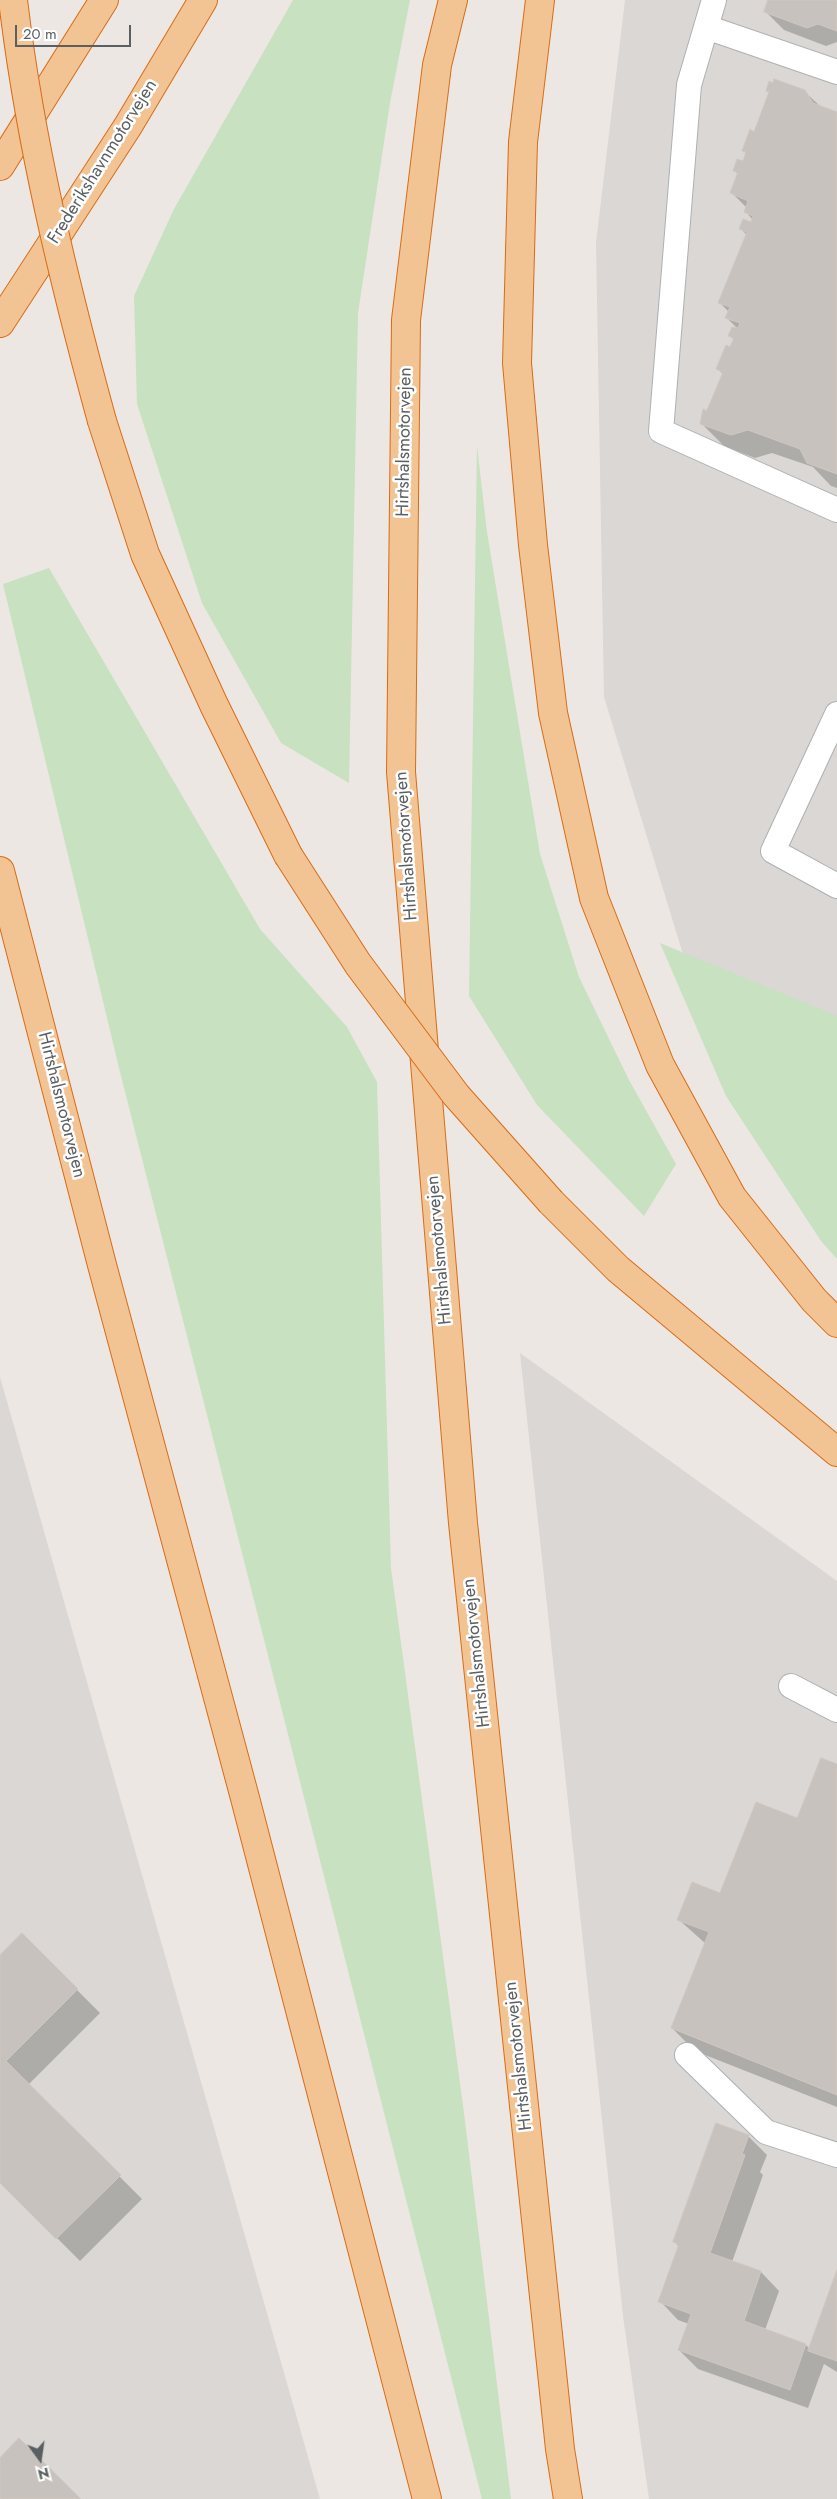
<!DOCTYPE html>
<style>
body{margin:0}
#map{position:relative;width:837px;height:2499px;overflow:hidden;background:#ece7e2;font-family:Jost,sans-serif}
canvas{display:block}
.north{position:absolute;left:15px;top:2434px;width:50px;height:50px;-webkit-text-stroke:4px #fff;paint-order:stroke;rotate:166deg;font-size:14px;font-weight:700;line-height:20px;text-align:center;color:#5a5f61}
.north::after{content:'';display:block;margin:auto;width:18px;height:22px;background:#5a5f61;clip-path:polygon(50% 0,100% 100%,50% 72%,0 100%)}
.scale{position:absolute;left:15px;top:25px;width:116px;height:22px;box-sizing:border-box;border:2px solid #5a5f61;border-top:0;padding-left:6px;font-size:15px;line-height:18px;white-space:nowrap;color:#5a5f61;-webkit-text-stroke:4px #fff;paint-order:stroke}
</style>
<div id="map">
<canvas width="837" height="2499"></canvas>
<div class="north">N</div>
<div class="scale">20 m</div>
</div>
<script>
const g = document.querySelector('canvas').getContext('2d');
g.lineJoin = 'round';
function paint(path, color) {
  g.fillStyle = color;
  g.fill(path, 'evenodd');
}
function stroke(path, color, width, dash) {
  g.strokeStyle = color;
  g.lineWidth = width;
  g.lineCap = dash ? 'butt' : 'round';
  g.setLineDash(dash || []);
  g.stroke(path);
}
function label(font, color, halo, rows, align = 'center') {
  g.font = font + ' Jost,sans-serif';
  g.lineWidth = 5;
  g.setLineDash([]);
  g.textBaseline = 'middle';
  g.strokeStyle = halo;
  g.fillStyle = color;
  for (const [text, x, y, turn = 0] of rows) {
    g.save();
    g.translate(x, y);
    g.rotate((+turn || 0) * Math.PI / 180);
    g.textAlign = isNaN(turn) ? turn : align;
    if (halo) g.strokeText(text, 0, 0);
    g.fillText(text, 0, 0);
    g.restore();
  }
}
paint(new Path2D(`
 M 625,0 L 837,0 L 837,1186 L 691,980 L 604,697 L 596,243 Z
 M 520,1353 L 837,1581 L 837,2499 L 649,2499 L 623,2316 Z
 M 0,1377 L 320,2499 L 0,2499 Z`), '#dad7d4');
paint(new Path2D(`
 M 293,0 L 410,0 L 390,103 L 358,313 L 349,783 L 281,743 L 202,603 L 137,404 L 134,296 L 174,209 Z
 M 477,446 L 487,532 L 540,854 L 579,977 L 629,1080 L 676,1164 L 644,1216 L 537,1105 L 469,996 Z
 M 49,568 L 260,929 L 347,1027 L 377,1082 L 391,1568 L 464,2113 L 511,2499 L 482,2499 L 120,1072 L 3,584 Z
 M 660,943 L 837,1016 L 837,1259 L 821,1241 L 726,1096 Z`), '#c8e1c1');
paint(new Path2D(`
 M 771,0 L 837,0 L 837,42 L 826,46 L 784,30 L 766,12 Z
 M 767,90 L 804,91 L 821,107 L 837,113 L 837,488 L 831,486 L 813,467 L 772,453 L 755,458 L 724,446 L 701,423 L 723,374 L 717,368 L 734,340 L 730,336 L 739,330 L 727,318 L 729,312 L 720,303 L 747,235 L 741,229 L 752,224 L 753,220 L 746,212 L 747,208 L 732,193 L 739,175 L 734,170 L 744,163 L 747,154 L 743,150 L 755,133 L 770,93 Z
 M 837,1766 L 837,2107 L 695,2051 L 672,2028 L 706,1944 L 678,1919 L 721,1895 L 797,1820 Z
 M 22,1935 L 100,2013 L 28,2085 L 142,2199 L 80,2261 L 0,2181 L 0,1957 Z
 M 748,2136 L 767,2155 L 760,2172 L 763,2175 L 732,2262 L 761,2272 L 779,2291 L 765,2330 L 806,2345 L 810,2349 L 837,2274 L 837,2372 L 824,2364 L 808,2408 L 698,2369 L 679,2350 L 689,2324 L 678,2320 L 660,2301 L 679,2247 L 675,2242 Z`), '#0003');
const building = new Path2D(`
 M 768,0 L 837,0 L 837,31 L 818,24 L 807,28 L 764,12 Z
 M 774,79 L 805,90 L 813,103 L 837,112 L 837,474 L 807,463 L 800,449 L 748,430 L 731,435 L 700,424 L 703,409 L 707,411 L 723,372 L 716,369 L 726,345 L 730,347 L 734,338 L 728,336 L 732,327 L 738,328 L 740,323 L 725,318 L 730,307 L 718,303 L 747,232 L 739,229 L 743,219 L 751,222 L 753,216 L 744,212 L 748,201 L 730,193 L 738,172 L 733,171 L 737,159 L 743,161 L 746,152 L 742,151 L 750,129 L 754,132 L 769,92 L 766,91 L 769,81 L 773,83 Z
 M 821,1758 L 837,1764 L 837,2095 L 671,2028 L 709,1932 L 677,1920 L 692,1882 L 720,1893 L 756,1802 L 797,1818 Z
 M 22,1933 L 78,1989 L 6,2061 L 121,2175 L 56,2239 L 0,2183 L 0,1955 Z
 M 716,2123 L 749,2135 L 742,2154 L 745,2155 L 710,2253 L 761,2271 L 744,2321 L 806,2344 L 790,2390 L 678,2350 L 691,2314 L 658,2302 L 679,2244 L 673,2242 Z
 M 837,2270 L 837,2361 L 808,2351 Z
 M 19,2438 L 81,2499 L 0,2499 L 0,2458 Z`);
paint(building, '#c7c2be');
stroke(building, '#d0c7c1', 1);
const lane = new Path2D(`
 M 714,0 L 689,85 L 661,431 L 837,510
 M 706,27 L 837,72
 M 837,714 L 773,851 L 837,886
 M 791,1686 L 837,1710
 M 687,2055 L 766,2132 L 837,2155`);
const highway = new Path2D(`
 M 453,0 L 437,65 L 406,320 L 401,772 L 463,1523 L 560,2449 L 568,2499
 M 540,0 L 523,142 L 517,363 L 533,545 L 553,713 L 594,898 L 660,1065 L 732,1197 L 814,1300 L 837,1323
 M 0,166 L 104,0
 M 0,323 L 128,126 L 203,0
 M 102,421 L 145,554 L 214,705 L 288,855
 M 0,871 L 102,1265 L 245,1798 L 427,2499
 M 551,1202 L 618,1269 L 837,1452`);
stroke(lane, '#adb1b3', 26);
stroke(highway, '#d76c16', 30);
stroke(lane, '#fff', 24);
stroke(highway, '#f2c393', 28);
const highwayBridge = new Path2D(`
 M 13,0 C 30,143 64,282 102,421
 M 288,855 L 358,964 L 456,1095 L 551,1202`);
stroke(highwayBridge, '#d76c16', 30, []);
stroke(highwayBridge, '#f2c393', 28);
label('18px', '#5a5f61', '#fff', [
 ["Frederikshavnmotorvejen",103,162,-58],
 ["Hirtshalsmotorvejen",405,442,-89],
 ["Hirtshalsmotorvejen",407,846,-94],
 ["Hirtshalsmotorvejen",61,1105,76],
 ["Hirtshalsmotorvejen",440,1250,-95],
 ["Hirtshalsmotorvejen",477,1653,-96],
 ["Hirtshalsmotorvejen",519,2056,-96]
]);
</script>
